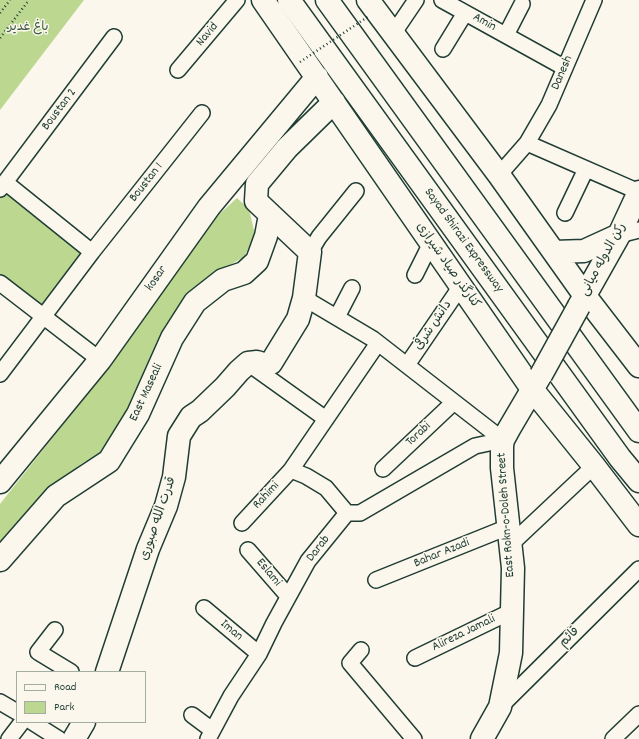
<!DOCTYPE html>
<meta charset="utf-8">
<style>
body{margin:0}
#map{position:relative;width:639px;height:739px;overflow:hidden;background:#fbf7ec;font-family:Dekko,sans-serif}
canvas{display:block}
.legend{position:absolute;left:16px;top:671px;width:130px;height:52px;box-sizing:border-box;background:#fbf7ec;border:1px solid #a3ada2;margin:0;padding:5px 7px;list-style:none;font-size:12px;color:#1f3d34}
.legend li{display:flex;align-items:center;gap:8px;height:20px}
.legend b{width:20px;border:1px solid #a3ada2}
</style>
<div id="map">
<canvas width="639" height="739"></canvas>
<ul class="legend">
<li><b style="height:5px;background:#fbf7ec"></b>Road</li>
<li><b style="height:11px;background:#bcd890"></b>Park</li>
</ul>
</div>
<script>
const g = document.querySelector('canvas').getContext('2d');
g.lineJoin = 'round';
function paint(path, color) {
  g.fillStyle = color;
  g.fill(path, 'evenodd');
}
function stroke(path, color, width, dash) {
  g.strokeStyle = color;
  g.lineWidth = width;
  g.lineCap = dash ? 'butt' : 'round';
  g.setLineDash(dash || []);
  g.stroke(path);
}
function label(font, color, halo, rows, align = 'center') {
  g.font = font + ' Dekko,"Playpen Sans Arabic",sans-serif';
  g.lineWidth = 3;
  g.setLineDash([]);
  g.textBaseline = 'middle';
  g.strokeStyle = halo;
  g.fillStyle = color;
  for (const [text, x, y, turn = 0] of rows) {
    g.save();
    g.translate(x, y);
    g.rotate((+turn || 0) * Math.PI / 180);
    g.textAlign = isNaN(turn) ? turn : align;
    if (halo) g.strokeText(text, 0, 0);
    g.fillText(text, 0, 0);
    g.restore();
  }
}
paint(new Path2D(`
 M 0,0 L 84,0 L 0,110 Z
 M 6,189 L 85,253 L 43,311 L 0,278 L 0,197 Z
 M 237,198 L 249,209 L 255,235 L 244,257 L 215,273 L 189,293 L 157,345 L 137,398 L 106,449 L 81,464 L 22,522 L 0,546 L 0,504 L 84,398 L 213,220 Z`), '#bcd890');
const street = new Path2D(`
 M 442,0 L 565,68
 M 393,34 L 416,0
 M 506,35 L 522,4
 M 443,49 L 465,13
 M 178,70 L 237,0
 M 527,143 L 639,192
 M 499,175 L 527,143 L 549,105 L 594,0
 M 5,182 L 92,252
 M 0,189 L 114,37
 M 565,213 L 586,169
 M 619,235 L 639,230
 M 310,252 L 319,237 L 356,191
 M 415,275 L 431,243
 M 0,283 L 100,360
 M 304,298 L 373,339 L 503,440
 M 337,317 L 352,288
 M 249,364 L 326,419
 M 407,365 L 461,286
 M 0,374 L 92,252 L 202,113
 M 383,469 L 454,402
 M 347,513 L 326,488 L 306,476 L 291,470 L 378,343
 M 242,523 L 291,470
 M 510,545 L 594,466
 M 248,550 L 288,596
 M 376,580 L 508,527
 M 204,608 L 259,654
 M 55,630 L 38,652 L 71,672
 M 361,650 L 350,663 L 414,739
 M 415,658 L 512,611
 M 0,702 L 17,712
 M 500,707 L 639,569
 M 192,715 L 212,730
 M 32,722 L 59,739
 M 9,739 L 22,722
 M 208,739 L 231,696 L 259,654 L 274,623 L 308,561 L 347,513 L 360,513 L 475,446 L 503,440
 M 613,739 L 639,714`);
const secondary = new Path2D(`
 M 263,0 L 532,389 L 594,466 L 639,525
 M 368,0 L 499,175 L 585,296 L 639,366
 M 554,252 L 584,251 L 619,235
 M 579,306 L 619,235 L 639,192
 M 0,482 L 100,360 L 209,207 L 317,77
 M 0,560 L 56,496 L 109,461 L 138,414 L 172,338 L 195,302 L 223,280 L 244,273 L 257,261 L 266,236 L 270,215
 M 107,672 L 148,549 L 166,506 L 174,477 L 179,436 L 191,417 L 200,411 L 225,387 L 239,371 L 248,363 L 257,362 L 263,364 L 271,363 L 298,319 L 304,298 L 310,252 L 256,201 L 257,184 L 287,148 L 334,102
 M 74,739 L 84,722
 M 482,739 L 500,707 L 511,653 L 513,568 L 502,468 L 502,446 L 503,440 L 509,429 L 539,378`);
const highway = new Path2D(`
 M 289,0 L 620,458 L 639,481
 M 327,0 L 639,431`);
stroke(street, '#1f3d34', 18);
stroke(secondary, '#1f3d34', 25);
stroke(highway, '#1f3d34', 25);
stroke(new Path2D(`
 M 0,13 L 10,0
 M 0,38 L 29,0`), '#1f3d34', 2.5, [1, 3]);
stroke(street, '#fbf7ec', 15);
stroke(secondary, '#fbf7ec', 22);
stroke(highway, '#fbf7ec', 22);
const secondaryBridge = new Path2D(`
 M 541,375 L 579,306`);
stroke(secondaryBridge, '#1f3d34', 25, []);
stroke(new Path2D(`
 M 300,62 L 369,16`), '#1f3d34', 2.5, [1, 3]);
stroke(secondaryBridge, '#fbf7ec', 22);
label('13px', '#1f3d34', '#fbf7ec', [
 ["Amin",484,23,29],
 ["Navid",208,35,-50],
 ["Danesh",563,73,-67],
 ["Boustan 2",60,110,-53],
 ["Boustan 1",147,183,-52],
 ["Sayad Shirazi Expressway",463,241,54],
 ["رکن الدوله میانی",604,260,-61],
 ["کنارگذر صیاد شیرازی",447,266,55],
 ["kosar",157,279,-55],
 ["دانش شرقی",434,326,-56],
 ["East Maseali",147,393,-65],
 ["Torabi",419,435,-43],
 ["Rahimi",267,496,-47],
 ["East Rokn-o-Doleh Street",507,515,-94],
 ["قدرت الله صبوری",159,519,-71],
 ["Darab",319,549,-52],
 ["Bahar Azadi",442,554,-22],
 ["Eslami",268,573,50],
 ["Iman",231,631,40],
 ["Alireza Jamali",464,634,-26],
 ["قائم",570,638,-45]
]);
label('13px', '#3e5c46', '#fbf7ec', [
 ["باغ غدیر",28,28]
]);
</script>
